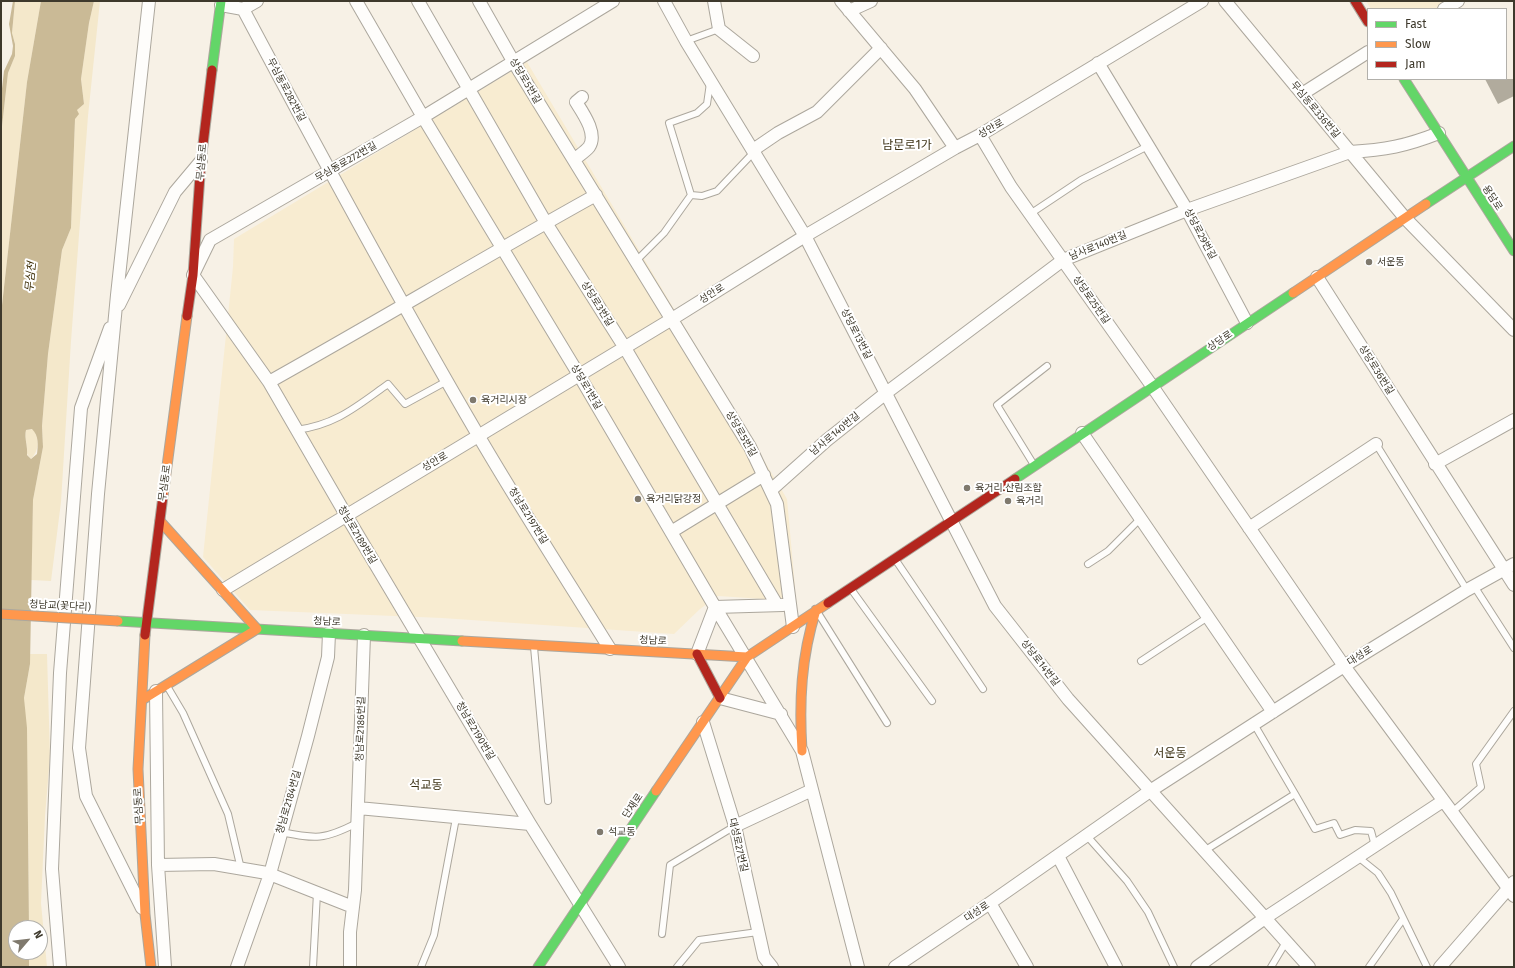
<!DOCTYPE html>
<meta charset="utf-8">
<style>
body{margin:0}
#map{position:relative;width:1515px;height:968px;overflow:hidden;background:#f7f1e6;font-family:"Fira Sans",sans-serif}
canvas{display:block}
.frame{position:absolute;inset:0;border:2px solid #3e392c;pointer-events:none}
.legend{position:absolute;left:1367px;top:8px;width:140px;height:72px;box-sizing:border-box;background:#fff;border:1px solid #b2b0ab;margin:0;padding:5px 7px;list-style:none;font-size:12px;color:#3e392c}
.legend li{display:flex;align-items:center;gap:8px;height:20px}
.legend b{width:20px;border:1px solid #b2b0ab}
.north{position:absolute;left:8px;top:920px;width:40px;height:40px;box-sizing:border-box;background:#fff;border:1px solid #b2b0ab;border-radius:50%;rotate:62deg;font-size:11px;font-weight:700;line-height:16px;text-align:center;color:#3e392c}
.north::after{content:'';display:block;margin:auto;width:14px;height:18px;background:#7f796d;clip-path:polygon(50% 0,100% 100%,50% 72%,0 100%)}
</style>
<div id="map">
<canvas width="1515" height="968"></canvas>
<div class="frame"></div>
<ul class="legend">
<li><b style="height:5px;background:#63d668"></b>Fast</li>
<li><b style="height:5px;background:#ff974d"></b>Slow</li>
<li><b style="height:5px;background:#b3261e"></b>Jam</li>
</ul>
<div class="north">N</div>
</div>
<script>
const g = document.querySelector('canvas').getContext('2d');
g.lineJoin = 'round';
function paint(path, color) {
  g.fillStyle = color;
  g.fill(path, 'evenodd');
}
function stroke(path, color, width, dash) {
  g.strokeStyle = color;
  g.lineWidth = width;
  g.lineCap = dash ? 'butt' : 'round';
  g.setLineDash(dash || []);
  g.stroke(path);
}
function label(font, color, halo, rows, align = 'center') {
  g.font = font + ' "Fira Sans","Noto Sans KR",sans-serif';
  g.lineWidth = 4;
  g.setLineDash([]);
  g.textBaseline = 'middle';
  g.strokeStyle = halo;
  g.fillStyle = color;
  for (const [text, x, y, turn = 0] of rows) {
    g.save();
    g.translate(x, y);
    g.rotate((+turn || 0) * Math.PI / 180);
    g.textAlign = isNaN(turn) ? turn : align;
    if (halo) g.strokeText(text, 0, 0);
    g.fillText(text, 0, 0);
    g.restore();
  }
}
paint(new Path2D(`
 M 1366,1 L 1452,1 L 1436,9 L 1371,9 Z
 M 527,62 L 787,499 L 795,587 L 779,600 L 718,596 L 700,609 L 674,634 L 442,618 L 250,610 L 203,557 L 233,267 L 234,239 Z`), '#f8ecd1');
paint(new Path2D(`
 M 15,1 L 41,1 L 27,82 L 1,314 L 1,135 L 8,73 L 15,56 L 15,44 L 12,33 Z
 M 94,1 L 100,1 L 88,116 L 71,341 L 61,502 L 51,581 L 31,580 L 33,500 L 43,447 L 42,426 L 48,354 L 62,250 L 71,228 L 75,119 L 77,110 L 84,104 L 81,79 L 89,23 Z
 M 33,429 C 40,438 39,451 31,459 L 27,454 C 28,446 24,438 26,430 Z
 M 30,654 L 47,654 L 50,756 L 45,816 L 41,903 L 47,967 L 29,967 L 29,952 L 40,952 L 40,928 L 29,928 L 28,827 L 24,698 L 30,664 Z`), '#f4e8cb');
paint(new Path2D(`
 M 13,1 L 15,1 L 12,33 L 15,44 L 15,56 L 8,73 L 1,135 L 1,97 L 4,71 L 12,54 L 13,46 L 9,24 Z
 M 41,1 L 94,1 L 89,23 L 81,79 L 84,104 L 77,110 L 79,114 L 75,119 L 71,228 L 62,250 L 48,354 L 42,426 L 43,447 L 33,500 L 30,664 L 24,698 L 27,728 L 29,928 L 16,928 L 16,952 L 29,952 L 29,967 L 1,967 L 1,314 L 27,82 ZM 32,429 C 39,436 38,445 37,454 L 31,459 L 27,455 C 28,446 24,438 26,430 Z`), '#caba96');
paint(new Path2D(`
 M 1485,79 L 1514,79 L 1514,96 L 1498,104 Z`), '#b1ab9d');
const lane = new Path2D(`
 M 686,41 L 719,29
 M 710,83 L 707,104 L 697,113 L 669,123 L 691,195 L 702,196 L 717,191 L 754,152
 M 1030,214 L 1081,180 L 1148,146
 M 636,261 L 664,233 L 691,195
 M 296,430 C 336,425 357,406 388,384 L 405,404 L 447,381
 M 1376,444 L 1467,590
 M 1034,465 L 997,405 L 1047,366
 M 895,559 L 983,689
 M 1088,564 L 1108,551 L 1140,519
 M 1474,586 L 1514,648
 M 851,589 L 932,701
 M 818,613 L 887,723
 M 534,647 L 548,801
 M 1141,661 L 1208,617
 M 167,686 L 183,713 L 228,814 L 241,869
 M 1295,794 L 1315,829 L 1334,823 L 1340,835 L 1355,830 L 1371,831 L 1375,846
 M 1451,813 L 1481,787 L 1476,764 L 1514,711
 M 281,832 C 316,839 324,840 357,823
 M 1087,836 L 1127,881 L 1148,912 L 1174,967
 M 1204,851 L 1295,794 L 1254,724
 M 1358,857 L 1378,873 L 1391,893 L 1427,967
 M 662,934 L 670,865 L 735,826
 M 313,967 L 317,893
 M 421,967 L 434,935 L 456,818
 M 677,967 L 699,940 L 758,932
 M 1271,967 L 1286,942
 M 1369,967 L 1403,919`);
const street = new Path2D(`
 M 356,1 L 423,117 L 579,375 L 715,607 L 802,751 L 858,967
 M 418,1 L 546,223 L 625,348 L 777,605
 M 479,1 L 513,61 L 750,447 L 777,504 L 793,627
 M 613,1 L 423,117 L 210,240 L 193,275 L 269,382 L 346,515 L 530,824 L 619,967
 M 664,1 L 686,41 L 805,236 L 995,606 L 1068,699 L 1309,967
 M 714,1 L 719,29 L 753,56
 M 841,1 L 915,89 L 955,148
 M 1225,1 L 1405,218 L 1514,330
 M 221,5 L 243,9
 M 243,9 C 319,152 396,295 478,435 C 520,507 566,578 610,649
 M 243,9 L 257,1
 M 1444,9 L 1458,1
 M 849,11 L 871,1
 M 1098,63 L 1187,210 L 1247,323
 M 1302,94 L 1368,52
 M 980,135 L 1011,187 L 1152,386 L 1344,666 L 1514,896
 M 753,150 L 778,133 L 817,112 L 881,48
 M 574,160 C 578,156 585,152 589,147 C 598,134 583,113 576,102 L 582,97
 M 1317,277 L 1514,585
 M 119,305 L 175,192 L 201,161
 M 269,382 C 378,321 486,256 596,195
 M 1082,433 L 1273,712
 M 1435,464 L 1514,420
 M 771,490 L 827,440 L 886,393 L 1063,260 L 1187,210 L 1350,152 C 1385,150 1406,146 1439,133
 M 1249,528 L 1376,444
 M 671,532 L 764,475
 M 223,590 L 672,319 L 805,236 L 955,148 L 980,135 L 1202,1
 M 697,654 L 715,607 L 783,605
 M 156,691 L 158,865 L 165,967
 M 720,698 L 781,714
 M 703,722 L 735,826 L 764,957 L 772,967
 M 358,808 L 530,824
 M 735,826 L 812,790
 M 1058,856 L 1116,967
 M 158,865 L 214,864 L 267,873 L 353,907
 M 990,903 L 1027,967
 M 142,908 L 86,796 L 79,748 L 98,494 L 117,295 L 149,1
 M 60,967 L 52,869 L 60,673 L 81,408 L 110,328
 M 237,967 L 270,874 L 308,736 L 328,657 L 329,633
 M 350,967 L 350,932 L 355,890 L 364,635
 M 895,967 L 990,903 L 1150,791 L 1344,666 L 1467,590 L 1514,564
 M 1197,967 L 1265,918 L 1443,801
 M 1440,967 L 1514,882`);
const fast = new Path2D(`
 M 212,70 L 221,1
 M 1404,79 L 1514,251
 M 1426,204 L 1514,146
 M 1015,479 L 1293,293
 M 118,621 L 462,641
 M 538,967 L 656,791`);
const slow = new Path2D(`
 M 1293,293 L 1426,204
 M 163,496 L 187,316
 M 145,635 L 138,769 L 145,914 L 151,967
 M 462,641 L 747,657
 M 142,700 L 257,629 L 160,521
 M 802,751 C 799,702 801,657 816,610
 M 656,791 L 747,657 L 828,603`);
const jam = new Path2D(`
 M 1355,1 L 1368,22
 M 187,316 L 193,275 L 201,161 L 212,70
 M 828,603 L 1015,479
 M 145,635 L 163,496
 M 697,654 L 720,698`);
stroke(lane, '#aca79d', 8);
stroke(street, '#aca79d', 14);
stroke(fast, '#aca79d', 11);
stroke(slow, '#aca79d', 11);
stroke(jam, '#aca79d', 11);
stroke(lane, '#fefdfb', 6);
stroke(street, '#fefdfb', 12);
stroke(fast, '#63d668', 9);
stroke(slow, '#ff974d', 9);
stroke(jam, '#b3261e', 9);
const slowBridge = new Path2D(`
 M 1,614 L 118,621`);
stroke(slowBridge, '#aca79d', 11, []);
stroke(slowBridge, '#ff974d', 9);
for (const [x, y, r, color] of [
 [1369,262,4,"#7f796d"],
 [473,400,4,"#7f796d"],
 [967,488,4,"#7f796d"],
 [638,499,4,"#7f796d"],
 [1008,501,4,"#7f796d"],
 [600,832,4,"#7f796d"]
]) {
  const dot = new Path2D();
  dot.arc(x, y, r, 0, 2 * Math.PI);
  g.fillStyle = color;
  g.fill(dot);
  stroke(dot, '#fff', 1.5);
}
label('10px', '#3e392c', '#fff', [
 ["상당로5번길",525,81,59],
 ["무심동로282번길",286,90,62],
 ["무심동로336번길",1315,110,50],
 ["성안로",991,129,-30],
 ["무심동로",202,162,-85],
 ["무심동로272번길",346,162,-30],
 ["용담로",1492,198,57],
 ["상당로29번길",1200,234,62],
 ["남사로140번길",1098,246,-22],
 ["성안로",712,294,-32],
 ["상당로25번길",1091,300,55],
 ["상당로3번길",597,304,58],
 ["상당로13번길",856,334,63],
 ["상당로",1220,341,-34],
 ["상당로36번길",1376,370,58],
 ["상당로1번길",586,387,59],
 ["상당로5번길",741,434,60],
 ["남사로140번길",835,434,-40],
 ["성안로",435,462,-31],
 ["무심동로",165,483,-82],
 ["청남로2197번길",528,516,58],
 ["청남로2189번길",357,535,59],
 ["청남교(꽃다리)",60,606,3],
 ["청남로",327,622,3],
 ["청남로",653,641,3],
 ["대성로",1360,656,-32],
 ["상당로14번길",1040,663,52],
 ["청남로2186번길",361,729,-88],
 ["청남로2190번길",475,731,59],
 ["청남로2184번길",289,802,-74],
 ["무심동로",139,806,-93],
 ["단재로",633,806,-56],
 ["대성로27번길",738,845,77],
 ["대성로",977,912,-34]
]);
label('10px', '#3e392c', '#fff', [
 ["서운동",1377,262],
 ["육거리시장",481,400],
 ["육거리.산림조합",975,488],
 ["육거리닭강정",646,499],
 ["육거리",1016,501],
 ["석교동",608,832]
], 'left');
label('italic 11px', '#3d2e06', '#fff', [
 ["무심천",31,277,-84]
]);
label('12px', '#3d3215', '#fff', [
 ["남문로1가",907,146],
 ["서운동",1170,754],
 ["석교동",426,786]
]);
</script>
